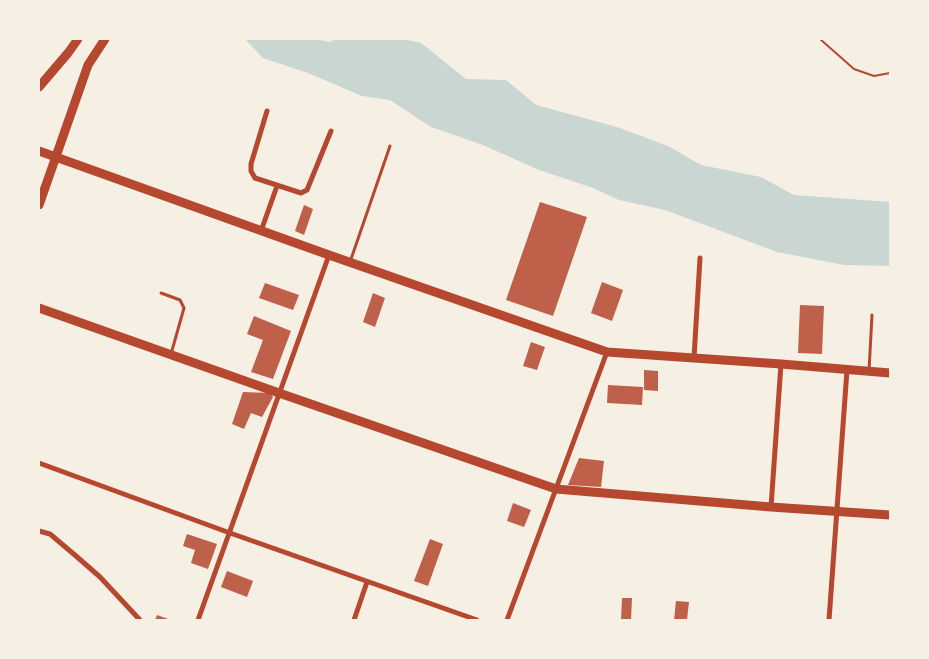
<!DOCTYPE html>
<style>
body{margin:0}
#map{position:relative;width:929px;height:659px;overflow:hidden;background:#f6efe4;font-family:"PT Sans Narrow",sans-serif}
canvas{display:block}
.frame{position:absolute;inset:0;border:40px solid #f6efe4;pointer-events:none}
</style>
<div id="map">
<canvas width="929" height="659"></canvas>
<div class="frame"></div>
</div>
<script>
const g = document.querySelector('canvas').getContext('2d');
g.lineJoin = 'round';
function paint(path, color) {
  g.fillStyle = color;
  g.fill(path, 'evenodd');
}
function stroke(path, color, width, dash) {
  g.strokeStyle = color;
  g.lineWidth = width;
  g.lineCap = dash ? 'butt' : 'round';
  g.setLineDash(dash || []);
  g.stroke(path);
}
paint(new Path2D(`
 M 245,39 L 315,39 L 330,42 L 335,39 L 403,39 L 421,43 L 466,79 L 506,80 L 536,105 L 617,127 L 668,146 L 701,165 L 761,177 L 794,195 L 890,202 L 890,266 L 844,265 L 777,252 L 665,210 L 619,200 L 593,188 L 539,170 L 483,145 L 431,127 L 390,100 L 362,96 L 308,73 L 263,58 Z`), '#c9d6d2');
paint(new Path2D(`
 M 540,202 L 587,217 L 553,316 L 506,300 Z
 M 304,205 L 313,209 L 304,235 L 295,231 Z
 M 602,282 L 623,290 L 612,321 L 591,313 Z
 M 265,283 L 299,295 L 293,310 L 259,298 Z
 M 373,293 L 385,298 L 375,327 L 363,322 Z
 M 800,305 L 824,306 L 822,354 L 798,353 Z
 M 254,316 L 291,331 L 273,379 L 251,372 L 263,340 L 247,334 Z
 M 531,342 L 545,347 L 537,370 L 523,366 Z
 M 644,370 L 658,371 L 658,391 L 644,390 Z
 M 608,385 L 643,387 L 642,405 L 607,403 Z
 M 243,392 L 270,393 L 273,397 L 262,417 L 251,413 L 244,429 L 232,424 Z
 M 579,458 L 604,461 L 601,487 L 568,485 Z
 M 513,503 L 531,510 L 524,527 L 507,521 Z
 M 187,534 L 217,544 L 208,569 L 191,563 L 195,550 L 183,546 Z
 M 430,539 L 443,544 L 428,586 L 414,581 Z
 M 227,571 L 253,581 L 247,597 L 221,587 Z
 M 622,598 L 632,598 L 631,620 L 621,620 Z
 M 676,601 L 689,602 L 687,620 L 674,620 Z
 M 157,615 L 171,620 L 155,620 Z`), '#bf614a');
stroke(new Path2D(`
 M 820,39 L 854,69 L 874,76 L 890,73`), '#b5482f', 2);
stroke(new Path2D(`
 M 350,262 L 390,146
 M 161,293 L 180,300 L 184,308 L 171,354
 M 869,371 L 872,315`), '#b5482f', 3);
stroke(new Path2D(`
 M 267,111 L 251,164 L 251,171 L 255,178 L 301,193 L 307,190 L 331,131
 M 261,231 L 277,186
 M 694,358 L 700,258
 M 39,463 L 230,533 L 477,620
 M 771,507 L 781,364
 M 39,531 L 50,534 L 76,556 L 100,577 L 140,620
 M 198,620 L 329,255
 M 354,620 L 367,582
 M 507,620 L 607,352
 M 829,620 L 847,370`), '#b5482f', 5);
stroke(new Path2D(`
 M 39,87 L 68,53 L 78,39
 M 39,151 L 329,255 L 607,352 L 781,364 L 890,373
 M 39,205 L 88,65 L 105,39
 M 39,308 L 279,393 L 556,489 L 771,507 L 890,515`), '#b5482f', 9);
</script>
